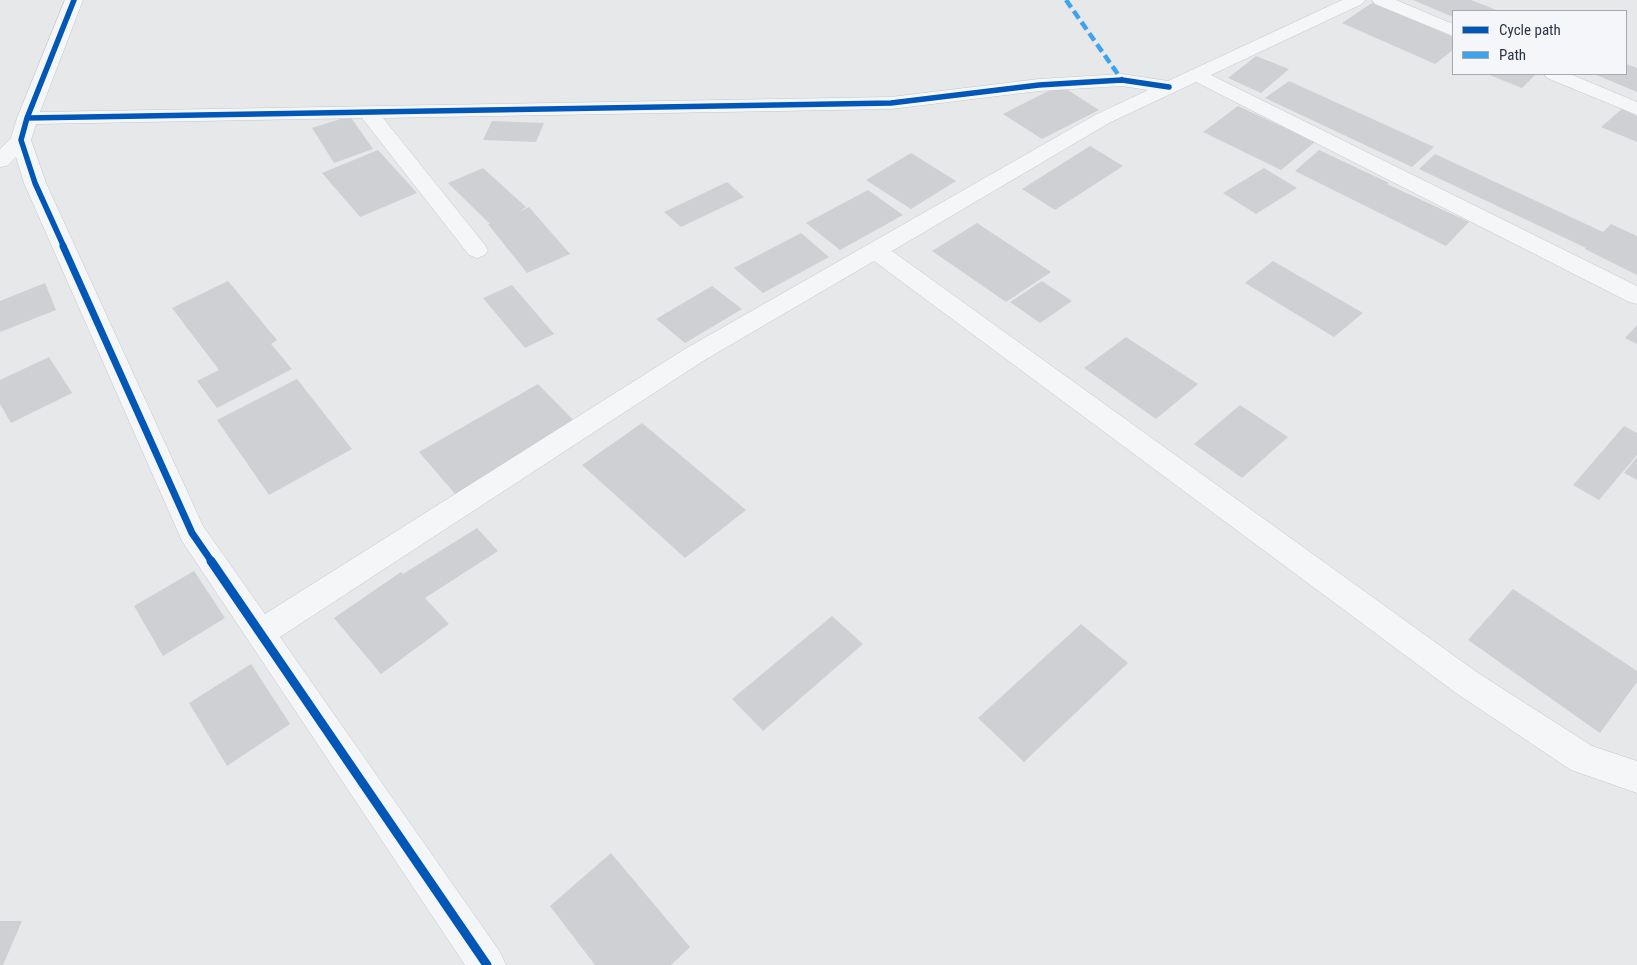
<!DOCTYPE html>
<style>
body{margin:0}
#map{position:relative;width:1637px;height:965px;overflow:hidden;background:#e6e8ea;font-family:"Roboto Condensed",sans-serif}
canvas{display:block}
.legend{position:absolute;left:1452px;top:10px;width:175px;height:65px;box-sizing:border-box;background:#f4f6f9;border:1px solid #a4a8b1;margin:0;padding:6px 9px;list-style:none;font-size:15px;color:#2b3445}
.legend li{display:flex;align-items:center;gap:10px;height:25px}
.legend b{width:25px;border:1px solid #a4a8b1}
</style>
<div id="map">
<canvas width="1637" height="965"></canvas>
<ul class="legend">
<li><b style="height:6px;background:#0057b8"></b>Cycle path</li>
<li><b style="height:6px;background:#3ea3ec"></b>Path</li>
</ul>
</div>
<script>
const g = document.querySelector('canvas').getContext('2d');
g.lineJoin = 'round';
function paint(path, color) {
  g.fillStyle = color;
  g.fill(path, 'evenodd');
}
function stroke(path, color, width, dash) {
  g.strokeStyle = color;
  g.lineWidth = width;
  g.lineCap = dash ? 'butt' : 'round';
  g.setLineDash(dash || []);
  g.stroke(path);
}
paint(new Path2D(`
 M 1413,0 L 1471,0 L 1499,11 L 1453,11 L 1453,17 Z
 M 1372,3 L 1453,37 L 1453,50 L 1435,64 L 1342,23 Z
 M 1256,56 L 1289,69 L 1261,93 L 1228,78 Z
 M 1626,64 L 1637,68 L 1637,92 L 1594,74 L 1626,74 Z
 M 1487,74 L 1536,74 L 1522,88 Z
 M 1289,81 L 1434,147 L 1412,167 L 1265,98 Z
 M 1060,85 L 1099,110 L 1042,139 L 1003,114 Z
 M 1238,106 L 1315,142 L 1281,170 L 1203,132 Z
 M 1622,109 L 1637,116 L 1637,142 L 1601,127 Z
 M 350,116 L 373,149 L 334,163 L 312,128 Z
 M 492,121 L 544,123 L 536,142 L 483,140 Z
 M 1090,146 L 1123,166 L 1055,210 L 1022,189 Z
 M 378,150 L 417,193 L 360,217 L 322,173 Z
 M 1319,150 L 1389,183 L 1387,184 L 1469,222 L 1446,246 L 1295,171 Z
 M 911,153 L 956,181 L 911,209 L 866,180 Z
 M 1435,154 L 1603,232 L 1611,224 L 1637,236 L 1637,275 L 1585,249 L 1586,248 L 1419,169 Z
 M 483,168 L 526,207 L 519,212 L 529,207 L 570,254 L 527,273 L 488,224 L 490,224 L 448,183 Z
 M 1264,168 L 1297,188 L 1256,214 L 1223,193 Z
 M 727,182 L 744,197 L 681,227 L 664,212 Z
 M 868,190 L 903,215 L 840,250 L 806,223 Z
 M 977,223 L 1051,272 L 1006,302 L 932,251 Z
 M 801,233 L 829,257 L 763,293 L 734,268 Z
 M 1273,261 L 1363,313 L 1334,337 L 1245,283 Z
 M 228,281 L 277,340 L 271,344 L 292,369 L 217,408 L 197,381 L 219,370 L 172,308 Z
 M 1042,281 L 1072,301 L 1040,323 L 1010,302 Z
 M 45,283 L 56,310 L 0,332 L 0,301 Z
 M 512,285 L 554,334 L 525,348 L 483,298 Z
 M 712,286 L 742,309 L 685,343 L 656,319 Z
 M 1637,325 L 1637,344 L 1625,338 Z
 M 1126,337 L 1198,384 L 1156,419 L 1084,368 Z
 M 49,357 L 72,393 L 11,423 L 0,404 L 0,380 Z
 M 297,379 L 352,449 L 269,495 L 217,420 Z
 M 538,384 L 576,423 L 456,495 L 419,452 Z
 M 1240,405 L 1288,437 L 1242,478 L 1194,444 Z
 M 642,423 L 746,510 L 685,558 L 582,465 Z
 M 1624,426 L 1637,433 L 1637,455 L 1599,500 L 1573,485 Z
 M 1637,457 L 1637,480 L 1624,473 Z
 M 477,528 L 498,551 L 425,598 L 449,624 L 381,674 L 334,618 L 401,572 L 403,574 Z
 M 194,571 L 225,618 L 163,656 L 134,606 Z
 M 1513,589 L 1637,671 L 1637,682 L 1600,733 L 1468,640 Z
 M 832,616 L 863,644 L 763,731 L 732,699 Z
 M 1081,624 L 1128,663 L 1024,762 L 978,718 Z
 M 251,664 L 290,724 L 227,766 L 189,703 Z
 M 611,853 L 690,947 L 671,965 L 595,965 L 550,906 Z
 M 0,921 L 22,921 L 3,965 L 0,965 Z`), '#ced0d3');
const minor = new Path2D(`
 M 65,0 L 83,0 L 40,112 L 891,97 L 1039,79 L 1122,74 L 1168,81 L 1342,0 L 1365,0 L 1362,4 L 1211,75 L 1637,286 L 1637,304 L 1629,302 L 1196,82 L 1109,123 L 892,251 L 1478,673 L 1592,746 L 1637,761 L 1637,793 L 1571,770 L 1456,693 L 874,261 L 703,361 L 280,637 L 500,952 L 506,965 L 465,965 L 182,541 L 24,183 L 16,157 L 7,166 L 0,167 L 0,149 L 11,138 L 17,118 ZM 1122,86 L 1148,90 L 1095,115 L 685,349 L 265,614 L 203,526 L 46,183 L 31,140 L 36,124 L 362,118 L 469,255 L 477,258 L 485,255 L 488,250 L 485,245 L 383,118 L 891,109 L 1039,91 Z
 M 1372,0 L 1396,0 L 1453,24 L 1453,36 L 1375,4 Z
 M 1544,74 L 1570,74 L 1637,102 L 1637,115 L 1547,78 Z`);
stroke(minor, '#c4c6c8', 1);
paint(minor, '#f5f6f7');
stroke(new Path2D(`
 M 1066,0 L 1122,80`), '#3ea3ec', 4.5, [9, 4.5]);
stroke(new Path2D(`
 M 27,118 L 891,103 L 1039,85 L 1122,80 L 1169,87
 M 64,247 L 35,183 L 21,140 L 27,118 L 74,0`), '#0057b8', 5.5);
stroke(new Path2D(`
 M 63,246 L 192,533 L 212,562`), '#0057b8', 7);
stroke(new Path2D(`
 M 211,561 L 487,965`), '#0057b8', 9);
</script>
